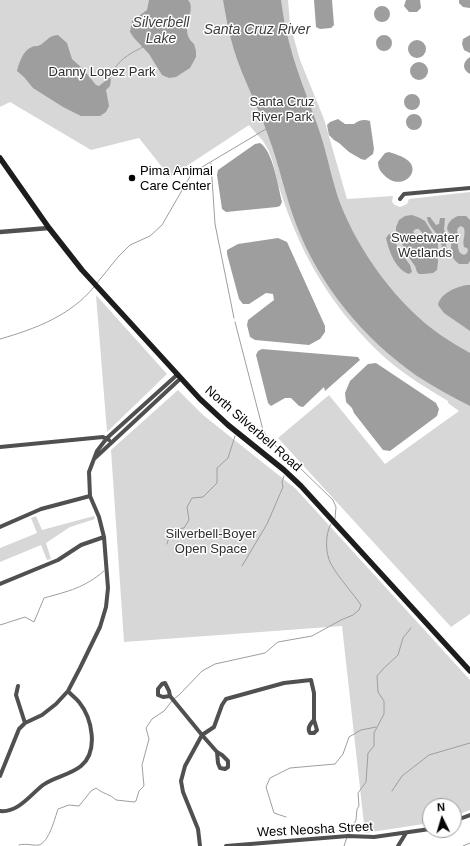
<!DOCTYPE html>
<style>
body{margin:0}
#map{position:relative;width:470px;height:846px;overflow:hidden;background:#fff;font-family:Helvetica,sans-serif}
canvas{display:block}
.north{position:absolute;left:422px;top:798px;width:40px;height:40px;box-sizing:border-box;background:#fff;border:1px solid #999;border-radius:50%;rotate:355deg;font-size:11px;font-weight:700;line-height:16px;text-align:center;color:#000}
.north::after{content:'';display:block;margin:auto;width:14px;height:18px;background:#000;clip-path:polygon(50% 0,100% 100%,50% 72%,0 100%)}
</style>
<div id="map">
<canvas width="470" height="846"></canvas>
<div class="north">N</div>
</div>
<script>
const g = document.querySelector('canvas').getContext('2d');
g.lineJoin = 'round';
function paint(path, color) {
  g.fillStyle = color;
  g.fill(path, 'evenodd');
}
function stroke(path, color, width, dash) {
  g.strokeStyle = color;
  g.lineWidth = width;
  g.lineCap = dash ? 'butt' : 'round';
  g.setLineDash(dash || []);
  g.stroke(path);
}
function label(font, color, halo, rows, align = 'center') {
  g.font = font + ' Helvetica,sans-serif';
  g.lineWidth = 3;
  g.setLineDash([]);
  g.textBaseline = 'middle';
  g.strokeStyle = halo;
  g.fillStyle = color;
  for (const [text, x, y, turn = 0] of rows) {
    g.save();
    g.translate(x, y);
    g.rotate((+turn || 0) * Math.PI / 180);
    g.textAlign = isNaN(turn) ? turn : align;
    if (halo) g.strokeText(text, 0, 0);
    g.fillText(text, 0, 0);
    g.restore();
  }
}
paint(new Path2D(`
 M 0,0 L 288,0 L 290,24 L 300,60 L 324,119 L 347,199 L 393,196 L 392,202 L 395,205 L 400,207 L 407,204 L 409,199 L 470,192 L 470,614 L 451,627 L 278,438 L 329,395 L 385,464 L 459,411 L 448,403 L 448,401 C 428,389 408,377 390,362 C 346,324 312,275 291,221 C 286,209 282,196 278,184 C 275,171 273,158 266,146 C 262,138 254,132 249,125 L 170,177 L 139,138 L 91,150 L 10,102 L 0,107 Z
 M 96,295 L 167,374 L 107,432 Z
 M 178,390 L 203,415 L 296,489 L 470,680 L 470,810 L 454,816 L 454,806 L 430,806 L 430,823 L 365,833 L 342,626 L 124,642 L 111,450 Z
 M 36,516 L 42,530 L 94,516 L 95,519 L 70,527 L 46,543 L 51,559 L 47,560 L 41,545 L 0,562 L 0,548 L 37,533 L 31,518 Z`), '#d7d7d7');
paint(new Path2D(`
 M 149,0 L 188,0 C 198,10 177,30 194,44 L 196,51 L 196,57 L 190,68 L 176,77 L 169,78 L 162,75 L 149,54 L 134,38 L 130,32 L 132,21 L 147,10 Z
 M 223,0 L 281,0 C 283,14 285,28 289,42 C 297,74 311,105 321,136 C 328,158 332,181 340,203 C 359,252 398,306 442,336 C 451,342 461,348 470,353 L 470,406 C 452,397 434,387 417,376 C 364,339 319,285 296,224 C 285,195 279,164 268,135 C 258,106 243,79 234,50 C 229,34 226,17 223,0 Z
 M 314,0 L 332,0 L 334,25 L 331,28 L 320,29 L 316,27 Z
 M 406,0 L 420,0 L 421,8 L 417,12 L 409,12 L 404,6 Z
 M 459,0 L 470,0 L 470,8 L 463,7 L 459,3 Z
 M374 14a8 8 0 1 1 16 0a8 8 0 1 1-16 0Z
 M376 43a8 8 0 1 1 16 0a8 8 0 1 1-16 0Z
 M 58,35 L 67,43 L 72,59 L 83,69 L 96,85 L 99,86 L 109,78 L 111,79 L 110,86 L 106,90 L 109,106 L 106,112 L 100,116 L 81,116 L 63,107 L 33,88 L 24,77 L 17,71 C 19,63 23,50 32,47 C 32,46 38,46 38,46 C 47,42 47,36 58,35 Z
 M 470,35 L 470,53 L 464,50 L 462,44 L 463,39 Z
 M408 49a9 9 0 1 1 18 0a9 9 0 1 1-18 0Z
 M 470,57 L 470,74 C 462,70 462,62 470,57 Z
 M410 71a9 9 0 1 1 18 0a9 9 0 1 1-18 0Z
 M404 102a8 8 0 1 1 16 0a8 8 0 1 1-16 0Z
 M406 122a8 8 0 1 1 16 0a8 8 0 1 1-16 0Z
 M 338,119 L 345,124 L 354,124 C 359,120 364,119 370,121 L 374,149 L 373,154 L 365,160 L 361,159 L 349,152 L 339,143 L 334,140 L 329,135 L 327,125 L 330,122 Z
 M 260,143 C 273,151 278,186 282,202 L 280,206 L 277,207 L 226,212 L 222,209 L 217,175 L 218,170 L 255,144 Z
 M 389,152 C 395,154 402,156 406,159 C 424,171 401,193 384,175 C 380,171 378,168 378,162 L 385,153 Z
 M 412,215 L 420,218 L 425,221 L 438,242 L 438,262 L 437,270 L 433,273 L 424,274 L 419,274 L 417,272 L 415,266 L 404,251 L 401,238 L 396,232 L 396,227 L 399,220 L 405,216 ZM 416,229 L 419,229 L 423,234 L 421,239 L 419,241 L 413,231 Z
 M 458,216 L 466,216 L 470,220 L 470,261 L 468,264 L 459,264 C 444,252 457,244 447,229 C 448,221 452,219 458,216 ZM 461,226 L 464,228 C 466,235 462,240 464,247 L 467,248 L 468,250 L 467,253 L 464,255 L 460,253 C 456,246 459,237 457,230 L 459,227 Z
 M 427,217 L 430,217 L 436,225 L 439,224 L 440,218 L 445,218 L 444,230 L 447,236 L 446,243 L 447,254 L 446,257 L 443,256 C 442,250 442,245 440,240 C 437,232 427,225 427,217 Z
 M 389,234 L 395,236 L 397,247 L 410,265 L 412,272 L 409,274 C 395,269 389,251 386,238 Z
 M 278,238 L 287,242 L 325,326 L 325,332 L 320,339 L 309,345 L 255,340 L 250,337 L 247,325 L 248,320 L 274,300 L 273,294 L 266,293 L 249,304 L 243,304 L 239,299 L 227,254 L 227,250 L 238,244 Z
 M 470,285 L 470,331 L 444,313 L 438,305 C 440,293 459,285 470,285 Z
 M 262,349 L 358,357 L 360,360 L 325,391 L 324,387 L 303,407 L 299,406 L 291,398 L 285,398 L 271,406 L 268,403 L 256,355 L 258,351 Z
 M 376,363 L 436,403 L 439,409 L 437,416 L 390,451 L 383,450 L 354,413 L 352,408 L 346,402 L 345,393 L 350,381 L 368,364 Z`), '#9e9e9e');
stroke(new Path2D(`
 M 115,68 C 121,58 133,52 143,47
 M 110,78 L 112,74
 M 211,163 L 215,224 L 234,318
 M 97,283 L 118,257 L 130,245 L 150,236 L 162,225 L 192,173 L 266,129
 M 235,322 L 263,430 L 268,439 L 299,467 L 333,500 L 336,507 L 335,519
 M 0,339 C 35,329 70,316 94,287
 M 167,544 L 171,530 L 184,528 L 189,520 L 187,507 L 192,498 L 203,497 L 217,483 L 217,468 L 228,458 L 235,436
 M 242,566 L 267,524 L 283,487 L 282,482 L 284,476
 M 0,625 L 25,617 L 34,622 L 44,598 C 69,591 84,588 104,571
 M 174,699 L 179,695 L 202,671 L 215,664 L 265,653 L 278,642 L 312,636 L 341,620 L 353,615 L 359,610 L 361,605 C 352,592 338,577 331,564 C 325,553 325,534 331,524
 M 392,791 L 402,776 L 429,755 L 470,743
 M 286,817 L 274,813 L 266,787 L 270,778 L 290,768 L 335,764 L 343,754 L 349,737 L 361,730 L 376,727
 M 349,834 L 356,820 L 357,809 L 359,806 L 358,793 L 366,782 L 368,753 L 374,746 L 374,733 L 384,714 L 384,701 L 378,692 L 377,676 L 384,668 L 398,655 L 403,638 L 411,628
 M 19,845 C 26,843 33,846 39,845 C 49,842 55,818 58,809 L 69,805 L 79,806 L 91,791 L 96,788 C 103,794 110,794 116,800 L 134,802 L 136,801 L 139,791 L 144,786 L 142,765 L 149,739 L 146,728 L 152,719 L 164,711 L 172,701
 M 344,846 L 347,837
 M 463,846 L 470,843`), '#9e9e9e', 1);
stroke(new Path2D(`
 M 400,199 L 404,194 L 470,188
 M 0,447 L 103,437 L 109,440
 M 95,458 L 181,378
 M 0,527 L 41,509 L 90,496
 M 0,584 L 58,560 L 81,545 L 104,537
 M 18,686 L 16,695 L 25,723
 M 170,696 L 163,697 L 158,695 L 158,689 L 162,684 L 165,683 L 169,691 L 170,696 L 202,735 L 217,752 L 222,755 L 228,761 L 228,767 L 225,769 L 220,768 L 218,763 L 217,752
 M 0,776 L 19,729 L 25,723 L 42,715 L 56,704 L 68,691 L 80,668 L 100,627 L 106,607 L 108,588 L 104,537 L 99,517 L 90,496 L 89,472 L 97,451 L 107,438 L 178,374
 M 0,811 C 18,813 30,795 43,785 C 54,777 70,775 81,766 C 99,751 92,718 79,702 C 76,698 71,695 68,691
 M 454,821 L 470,815
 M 200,846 L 198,829 L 183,792 L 181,781 L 185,766 L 202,735 L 214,727 L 222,705 L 226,699 L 284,683 L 311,680 L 314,693 L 314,720 L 317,730 L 314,733 L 310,733 C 307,729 310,724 314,720
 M 226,846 L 348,836 L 374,837 L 430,829
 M 398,846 L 406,833`), '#505050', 4);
stroke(new Path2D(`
 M 0,232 L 49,228`), '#505050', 4.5);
stroke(new Path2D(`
 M 0,158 L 49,228 L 82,270 L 200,399 L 228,425 L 284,470 L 301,486 L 470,671`), '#1d1d1d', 5.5);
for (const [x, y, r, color] of [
 [132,178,4,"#000"]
]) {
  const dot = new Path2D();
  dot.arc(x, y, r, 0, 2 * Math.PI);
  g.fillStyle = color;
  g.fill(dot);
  stroke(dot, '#fff', 1.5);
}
label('13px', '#2e2e2e', '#fff', [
 ["Danny Lopez Park",102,72],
 ["Santa Cruz",282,102],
 ["River Park",282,117],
 ["Sweetwater",425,238],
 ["Wetlands",425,253],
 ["Silverbell-Boyer",211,534],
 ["Open Space",211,549]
]);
label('13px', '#000', '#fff', [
 ["Pima Animal",140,171],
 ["Care Center",140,186]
], 'left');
label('13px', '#000', '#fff', [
 ["North Silverbell Road",253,429,41],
 ["West Neosha Street",315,830,-3]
]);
label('italic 14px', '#3f3f3f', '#fff', [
 ["Silverbell",161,23],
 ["Lake",161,39],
 ["Santa Cruz River",257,30]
]);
</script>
